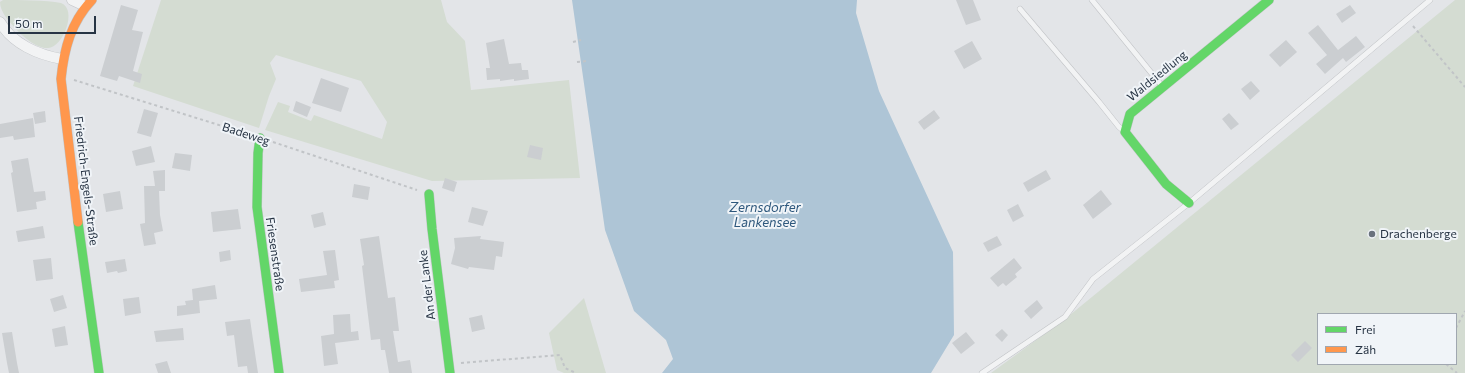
<!DOCTYPE html>
<meta charset="utf-8">
<style>
body{margin:0}
#map{position:relative;width:1465px;height:373px;overflow:hidden;background:#e3e5e8;font-family:Commissioner,sans-serif}
canvas{display:block}
.legend{position:absolute;left:1317px;top:313px;width:140px;height:52px;box-sizing:border-box;background:#f0f4f8;border:1px solid #a0a7b0;margin:0;padding:5px 7px;list-style:none;font-size:12px;color:#273444}
.legend li{display:flex;align-items:center;gap:8px;height:20px}
.legend b{width:20px;border:1px solid #a0a7b0}
.scale{position:absolute;left:8px;top:16px;width:88px;height:18px;box-sizing:border-box;border:2px solid #273444;border-top:0;padding-left:5px;font-size:12px;line-height:14px;white-space:nowrap;color:#273444;-webkit-text-stroke:3px #f0f4f8;paint-order:stroke}
</style>
<div id="map">
<canvas width="1465" height="373"></canvas>
<ul class="legend">
<li><b style="height:5px;background:#63d668"></b>Frei</li>
<li><b style="height:5px;background:#ff974d"></b>Zäh</li>
</ul>
<div class="scale">50 m</div>
</div>
<script>
const g = document.querySelector('canvas').getContext('2d');
g.lineJoin = 'round';
function paint(path, color) {
  g.fillStyle = color;
  g.fill(path, 'evenodd');
}
function stroke(path, color, width, dash) {
  g.strokeStyle = color;
  g.lineWidth = width;
  g.lineCap = dash ? 'butt' : 'round';
  g.setLineDash(dash || []);
  g.stroke(path);
}
function label(font, color, halo, rows, align = 'center') {
  g.font = font + ' Commissioner,sans-serif';
  g.lineWidth = 4;
  g.setLineDash([]);
  g.textBaseline = 'middle';
  g.strokeStyle = halo;
  g.fillStyle = color;
  for (const [text, x, y, turn = 0] of rows) {
    g.save();
    g.translate(x, y);
    g.rotate((+turn || 0) * Math.PI / 180);
    g.textAlign = isNaN(turn) ? turn : align;
    if (halo) g.strokeText(text, 0, 0);
    g.fillText(text, 0, 0);
    g.restore();
  }
}
paint(new Path2D(`
 M 3,0 C 19,0 46,0 61,3 C 78,9 63,48 48,48 C 37,49 22,36 15,28 C 9,21 0,12 0,2 Z
 M 161,0 L 441,0 L 447,22 L 465,41 L 471,90 L 569,80 L 580,178 L 432,181 L 265,130 L 278,102 L 290,106 L 288,112 L 311,121 L 314,115 L 382,139 L 387,122 L 361,81 L 276,55 L 270,63 L 276,79 L 269,96 L 259,128 L 133,86 Z
 M 1455,0 L 1465,0 L 1465,373 L 991,373 L 1065,319 ZM 1318,314 L 1456,314 L 1456,364 L 1318,364 Z
 M 584,298 L 606,373 L 564,373 L 557,370 L 549,333 Z`), '#d4dcd2');
paint(new Path2D(`
 M 572,0 L 857,0 L 856,13 L 879,91 L 953,252 L 954,335 L 931,373 L 662,373 L 673,359 L 666,340 L 634,311 L 605,230 Z`), '#aec5d6');
paint(new Path2D(`
 M 956,0 L 973,0 L 981,20 L 966,25 Z
 M 121,5 L 138,10 L 132,30 L 143,32 L 133,71 L 142,74 L 140,83 L 119,76 L 117,81 L 100,76 Z
 M 1350,5 L 1356,13 L 1342,23 L 1336,14 Z
 M 1318,25 L 1338,50 L 1356,36 L 1365,47 L 1346,62 L 1343,58 L 1325,74 L 1316,64 L 1327,55 L 1308,33 Z
 M 504,39 L 509,64 L 521,63 L 522,70 L 528,70 L 529,79 L 514,81 L 514,79 L 500,81 L 500,79 L 487,80 L 486,68 L 490,68 L 486,43 Z
 M 1286,40 L 1297,52 L 1280,67 L 1269,55 Z
 M 972,41 L 982,59 L 964,69 L 954,51 Z
 M 321,78 L 349,88 L 341,112 L 312,103 Z
 M 1251,81 L 1260,91 L 1250,100 L 1241,89 Z
 M 296,101 L 311,107 L 307,117 L 293,111 Z
 M 144,109 L 158,113 L 151,137 L 137,133 Z
 M 934,110 L 940,118 L 924,130 L 918,122 Z
 M 45,111 L 46,122 L 35,124 L 33,113 Z
 M 1229,113 L 1239,124 L 1231,130 L 1222,119 Z
 M 33,118 L 35,137 L 14,140 L 13,136 L 0,138 L 0,124 Z
 M 530,145 L 543,148 L 541,160 L 527,157 Z
 M 151,146 L 155,162 L 136,166 L 132,151 Z
 M 175,153 L 192,155 L 190,171 L 172,168 Z
 M 28,158 L 34,192 L 45,191 L 46,200 L 36,202 L 37,209 L 17,212 L 11,173 L 13,172 L 11,161 Z
 M 165,170 L 165,191 L 159,191 L 160,215 L 163,231 L 154,233 L 156,244 L 144,246 L 140,224 L 145,223 L 144,186 L 155,186 L 153,171 Z
 M 1046,170 L 1051,179 L 1028,192 L 1023,183 Z
 M 445,178 L 457,182 L 454,192 L 442,188 Z
 M 354,184 L 370,187 L 368,200 L 352,197 Z
 M 1101,190 L 1112,204 L 1093,219 L 1083,205 Z
 M 120,191 L 123,209 L 106,212 L 103,194 Z
 M 1018,204 L 1024,216 L 1013,222 L 1007,210 Z
 M 472,207 L 488,211 L 483,226 L 468,222 Z
 M 238,209 L 241,229 L 213,232 L 211,212 Z
 M 323,212 L 326,225 L 314,228 L 311,215 Z
 M 43,226 L 45,238 L 18,242 L 16,231 Z
 M 379,236 L 388,298 L 395,297 L 399,331 L 393,331 L 398,362 L 410,360 L 412,373 L 389,373 L 385,350 L 381,350 L 380,339 L 371,340 L 362,266 L 364,265 L 360,239 Z
 M 481,236 L 480,239 L 504,242 L 502,257 L 496,256 L 494,270 L 469,267 L 468,269 L 451,264 L 455,248 L 454,238 Z
 M 997,236 L 1002,245 L 988,252 L 983,243 Z
 M 230,250 L 231,260 L 220,262 L 219,252 Z
 M 335,250 L 339,280 L 334,281 L 335,288 L 301,292 L 299,279 L 327,275 L 323,251 Z
 M 51,258 L 53,279 L 36,281 L 33,260 Z
 M 1014,258 L 1022,268 L 1015,274 L 1017,277 L 1006,286 L 1003,283 L 998,287 L 990,278 Z
 M 125,259 L 127,271 L 118,273 L 117,271 L 107,273 L 105,262 Z
 M 215,285 L 217,299 L 199,301 L 200,313 L 177,316 L 177,306 L 186,305 L 185,301 L 193,300 L 192,289 Z
 M 63,295 L 67,308 L 54,312 L 50,299 Z
 M 139,297 L 141,313 L 125,316 L 123,299 Z
 M 1037,300 L 1043,308 L 1031,319 L 1024,311 Z
 M 350,314 L 351,332 L 358,331 L 359,340 L 335,343 L 338,364 L 324,366 L 321,336 L 334,334 L 333,315 Z
 M 482,315 L 485,329 L 472,332 L 469,318 Z
 M 250,319 L 252,333 L 258,373 L 248,373 L 247,366 L 238,367 L 234,335 L 227,336 L 225,322 Z
 M 65,326 L 68,345 L 55,347 L 52,329 Z
 M 183,328 L 184,340 L 156,342 L 154,331 Z
 M 1002,329 L 1008,335 L 1002,342 L 995,335 Z
 M 12,332 L 17,363 L 19,373 L 9,373 L 7,363 L 2,333 Z
 M 966,332 L 975,343 L 961,354 L 952,343 Z
 M 1305,341 L 1312,348 L 1298,362 L 1291,355 Z
 M 167,361 L 171,373 L 158,373 L 155,364 Z`), '#cbced1');
const lane = new Path2D(`
 M 1092,0 L 1162,86
 M 1020,9 L 1099,102 L 1119,127 L 1124,131
 M 982,373 L 1065,317 L 1093,279 L 1189,203 L 1430,0`);
const street = new Path2D(`
 M 72,0 L 85,6
 M 0,22 C 12,44 39,55 62,59`);
const fast = new Path2D(`
 M 260,138 L 258,153 L 257,207 L 279,373
 M 429,194 L 432,229 L 450,373
 M 1189,203 L 1166,184 L 1125,132 L 1130,114 L 1269,0
 M 78,222 L 99,373`);
const slow = new Path2D(`
 M 78,222 L 61,79 C 64,49 71,22 92,0`);
stroke(lane, '#c1c3c6', 6);
stroke(street, '#c1c3c6', 11);
stroke(fast, '#c1c3c6', 10);
stroke(slow, '#c1c3c6', 10);
stroke(new Path2D(`
 M 1413,26 L 1465,87
 M 573,42 L 581,40
 M 577,62 L 587,61
 M 74,80 L 248,134
 M 273,142 L 417,190
 M 1456,328 L 1465,311
 M 461,363 L 560,355 L 565,368 L 576,373
 M 1446,364 L 1457,373`), '#c1c4c7', 2, [3, 3]);
stroke(lane, '#f2f3f4', 5);
stroke(street, '#f2f3f4', 10);
stroke(fast, '#63d668', 9);
stroke(slow, '#ff974d', 9);
for (const [x, y, r, color] of [
 [1372,234,4,"#69727d"]
]) {
  const dot = new Path2D();
  dot.arc(x, y, r, 0, 2 * Math.PI);
  g.fillStyle = color;
  g.fill(dot);
  stroke(dot, '#f0f4f8', 1.5);
}
label('12px', '#273444', '#f0f4f8', [
 ["Waldsiedlung",1157,76,-39],
 ["Badeweg",246,134,18],
 ["Friedrich-Engels-Straße",86,181,83],
 ["Friesenstraße",275,254,82],
 ["An der Lanke",427,285,-97]
]);
label('12px', '#273444', '#f0f4f8', [
 ["Drachenberge",1380,234]
], 'left');
label('italic 13px', '#2d577c', '#f0f4f8', [
 ["Zernsdorfer",765,208],
 ["Lankensee",765,223]
]);
</script>
